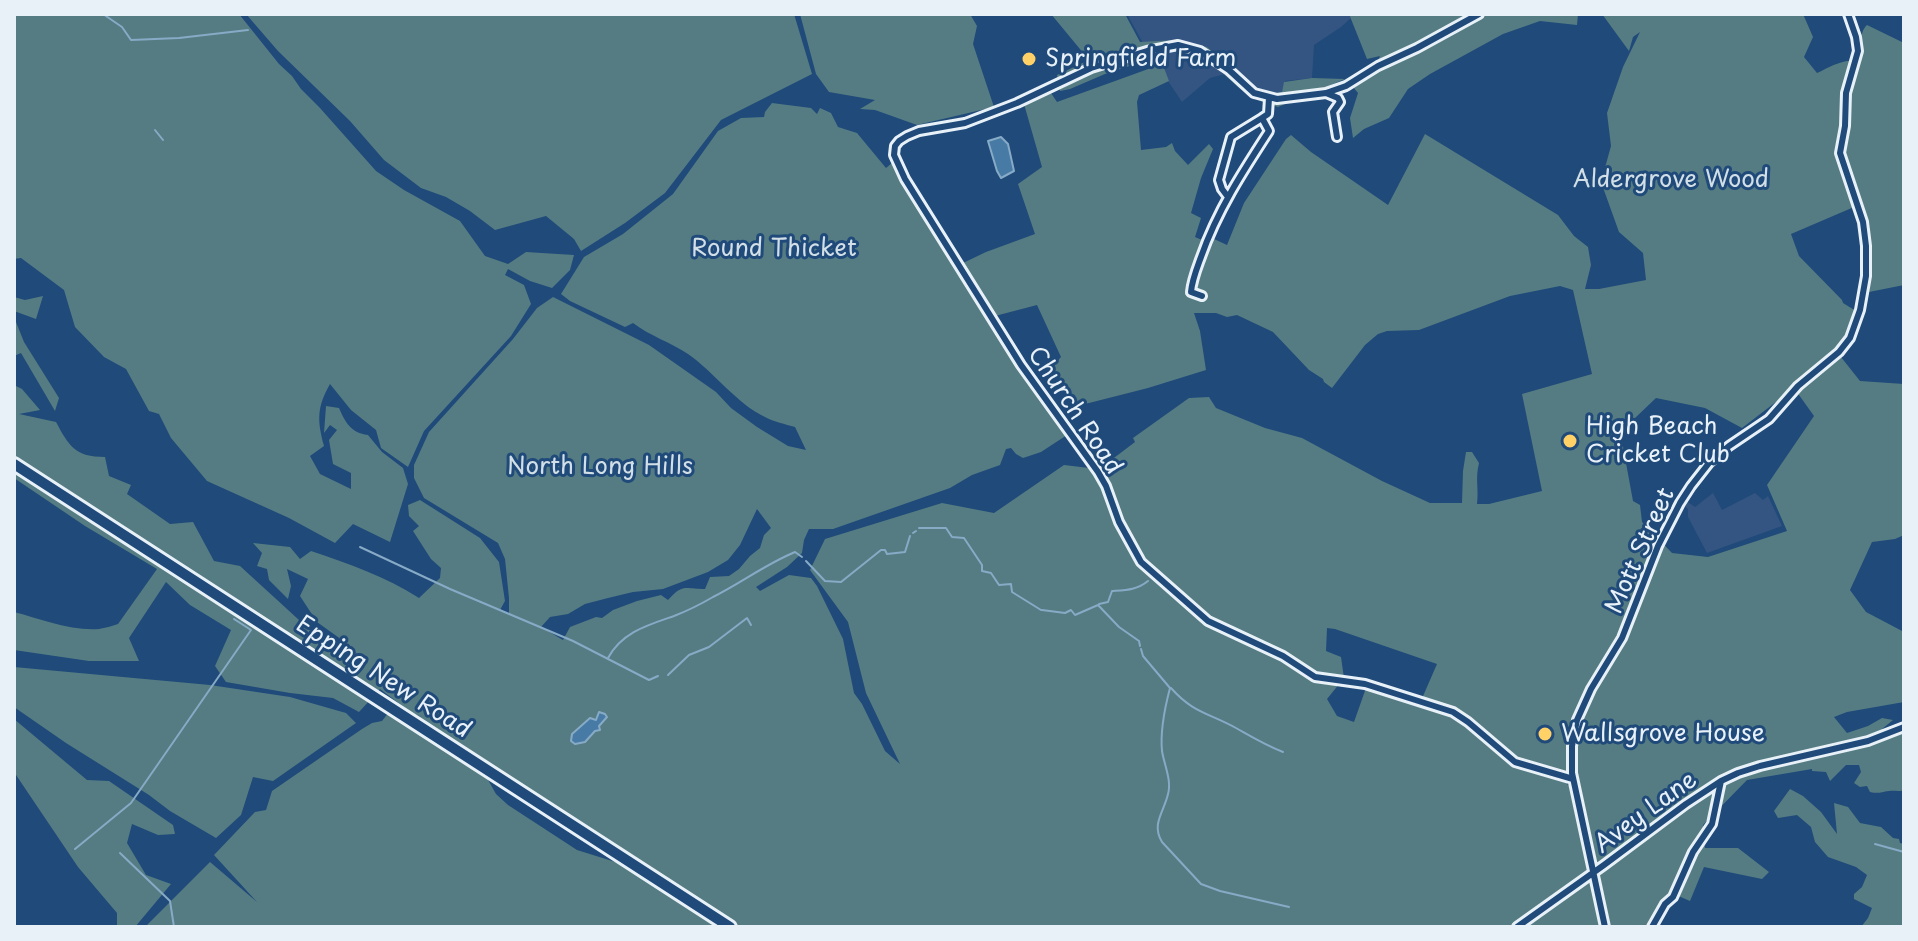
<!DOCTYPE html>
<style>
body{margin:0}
#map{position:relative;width:1918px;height:941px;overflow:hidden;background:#1f4a7a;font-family:"Playpen Sans",sans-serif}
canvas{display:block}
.frame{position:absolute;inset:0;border:16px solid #e8f1f8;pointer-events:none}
</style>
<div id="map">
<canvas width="1918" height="941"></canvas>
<div class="frame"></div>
</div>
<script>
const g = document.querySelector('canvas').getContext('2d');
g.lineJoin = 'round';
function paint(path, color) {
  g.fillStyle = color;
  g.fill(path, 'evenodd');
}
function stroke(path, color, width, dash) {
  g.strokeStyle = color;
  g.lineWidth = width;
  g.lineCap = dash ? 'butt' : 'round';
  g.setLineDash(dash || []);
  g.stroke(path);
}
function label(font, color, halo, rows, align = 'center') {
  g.font = font + ' "Playpen Sans",sans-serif';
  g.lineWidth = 6;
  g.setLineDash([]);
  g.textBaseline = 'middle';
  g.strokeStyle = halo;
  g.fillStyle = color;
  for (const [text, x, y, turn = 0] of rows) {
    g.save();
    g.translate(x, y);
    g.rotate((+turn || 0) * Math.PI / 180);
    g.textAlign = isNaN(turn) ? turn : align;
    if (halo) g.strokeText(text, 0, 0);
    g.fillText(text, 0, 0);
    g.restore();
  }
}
paint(new Path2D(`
 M 1127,14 L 1349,14 L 1351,18 L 1341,27 L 1314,45 L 1312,78 L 1285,81 L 1282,92 L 1267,94 L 1260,91 L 1207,47 L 1144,45 Z
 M 1178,49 L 1190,51 L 1208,60 L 1225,74 L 1210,78 L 1182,102 L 1168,81 L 1139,95 L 1130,76 L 1151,68 L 1147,54 Z
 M 1713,493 L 1722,510 L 1755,493 L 1763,500 L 1768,496 L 1782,526 L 1707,553 L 1688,517 L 1688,509 L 1681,503 L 1683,499 L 1695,507 Z`), '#345582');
paint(new Path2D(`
 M 14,14 L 239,14 L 279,64 L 292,76 L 301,89 L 320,108 L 376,171 L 404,190 L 460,221 L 485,256 L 508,264 L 526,252 L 574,255 L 570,270 L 552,288 L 530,281 L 508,269 L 505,275 L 524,285 L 531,304 L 511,336 L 424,431 L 408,467 L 381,448 L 376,430 L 351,410 L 330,384 C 317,407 317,420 324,446 L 310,456 L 320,474 L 351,489 L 351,473 L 333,464 L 329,440 L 337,430 L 330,425 L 324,433 L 326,406 L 339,408 C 345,422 351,433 368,435 L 382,452 L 403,468 L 408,484 L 390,542 L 353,524 L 335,543 L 289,518 L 207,481 L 171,438 L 159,414 L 149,411 L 126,369 L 104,357 L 75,327 L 64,290 L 21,258 L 14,259 Z
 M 246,14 L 794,14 L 812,74 L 721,120 L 665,193 L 625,223 L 581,251 L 574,239 L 546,216 L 495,230 L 470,211 L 446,197 L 421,188 L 384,160 L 350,121 L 278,51 Z
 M 800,14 L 970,14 L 977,26 L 973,44 L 994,107 L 917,125 L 875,110 L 860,109 L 875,100 L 829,92 L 816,74 Z
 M 1051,14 L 1125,14 L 1140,42 L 1176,40 L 1207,47 L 1260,91 L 1267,94 L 1282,92 L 1284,82 L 1312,78 L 1345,79 L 1278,107 C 1270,104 1261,102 1254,98 C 1223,81 1207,43 1167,51 L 1168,58 L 1161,60 L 1169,81 L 1139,95 L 1137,102 L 1141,150 L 1166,147 L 1172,143 L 1175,151 L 1188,165 L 1209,144 L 1213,149 L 1201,178 L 1191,213 L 1201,218 L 1195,237 L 1211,244 L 1214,239 L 1227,245 L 1244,203 L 1286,139 L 1291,135 L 1311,152 L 1388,205 L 1425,134 L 1558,215 L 1574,236 L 1588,247 L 1591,265 L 1585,289 L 1599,289 L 1646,280 L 1643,253 L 1619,232 L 1601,182 L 1611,146 L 1607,113 L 1623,67 L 1640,32 L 1633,37 L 1629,51 L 1602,14 L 1803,14 L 1813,37 L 1804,57 L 1817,73 C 1830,67 1845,57 1860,62 C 1862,50 1858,33 1867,25 L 1904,43 L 1904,285 L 1869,292 L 1871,276 L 1869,222 L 1861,204 L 1791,234 L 1799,256 L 1842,300 L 1843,303 L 1856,311 L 1848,339 L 1837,352 L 1860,381 L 1904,384 L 1904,535 L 1895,539 L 1872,542 L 1850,590 L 1866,612 L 1904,632 L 1904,702 L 1847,712 L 1834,717 L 1847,733 L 1868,726 L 1882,718 L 1893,720 L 1882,729 L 1886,731 L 1904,723 L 1904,753 L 1902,757 L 1904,760 L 1904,790 C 1899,792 1895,790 1889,791 C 1880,792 1880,794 1870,792 L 1867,786 L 1860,787 L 1854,783 L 1861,772 L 1859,765 L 1846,765 L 1830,781 L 1826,772 L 1812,771 L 1812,769 L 1747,780 L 1703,825 L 1704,834 L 1675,888 L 1650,927 L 1607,927 L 1597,875 L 1599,871 L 1677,811 L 1670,812 L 1655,825 L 1597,868 L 1595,867 L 1578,786 L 1576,787 L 1573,747 L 1581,706 L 1576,714 L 1566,771 L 1567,784 L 1573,789 L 1590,871 L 1515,927 L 739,927 L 429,727 L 414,715 L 422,717 L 412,713 L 380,689 L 376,693 L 83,505 L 14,458 L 14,385 L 22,389 L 40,410 L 19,414 L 56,422 C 69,446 75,457 105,457 L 109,476 L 131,485 L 127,494 L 170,524 L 193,522 L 214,561 L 240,566 L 334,652 L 342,640 L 317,622 L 300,596 L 308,579 L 287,569 L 291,586 L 288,599 L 269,580 L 267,569 L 257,566 L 262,553 L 253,543 L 290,547 L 300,559 L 311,551 C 349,564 385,576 419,598 L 440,578 L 441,568 L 431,559 L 413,531 L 419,526 L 409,516 L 408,505 L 420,500 L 480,538 L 499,562 L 505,601 L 500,610 L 509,614 L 509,598 L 505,559 L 498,543 L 424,498 L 414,478 L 414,465 L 429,432 L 513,339 L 537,308 L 553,297 L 649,345 L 716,392 L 731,408 L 757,427 L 788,446 L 806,450 L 795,427 C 785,424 774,422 765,417 C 737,404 714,372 688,354 C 670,342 650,336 633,323 L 625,327 L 570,301 L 561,294 L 584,257 L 623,234 L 673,194 L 718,131 L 741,118 L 764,117 L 765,112 L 772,103 L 811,108 L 817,114 L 820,108 L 831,113 L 838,127 L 857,133 L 886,168 L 892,163 L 962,276 L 1067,435 L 1041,452 L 1023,458 L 1016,454 L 1011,448 L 1006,449 L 1000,465 L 972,475 L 950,488 L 833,529 L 809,529 L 804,540 L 802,553 L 787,567 L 756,587 L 760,591 L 789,575 L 811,578 L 817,586 L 843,639 L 854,693 L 862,704 L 885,751 L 900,764 L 866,693 L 848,622 L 810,570 L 825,539 L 942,503 L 994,513 L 1064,465 L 1089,468 L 1112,492 L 1109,480 L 1102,467 L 1135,442 L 1133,438 L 1189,398 L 1209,397 L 1216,408 L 1265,428 L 1302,438 L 1382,481 L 1430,503 L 1462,503 L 1463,471 L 1466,452 L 1472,452 L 1479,463 C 1475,479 1479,489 1477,504 L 1489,504 L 1542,491 L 1522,394 L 1592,374 L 1573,290 L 1560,286 L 1510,296 L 1419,330 L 1387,331 L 1378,334 L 1365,345 L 1332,388 L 1324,382 L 1323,379 L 1309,370 L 1273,332 L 1237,315 L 1227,317 L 1216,313 L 1194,313 L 1200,331 L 1206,370 L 1148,388 L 1089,403 L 1079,405 L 1075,402 L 1050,369 L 1061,357 L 1037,305 L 995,316 L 963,263 L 986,252 L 1035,234 L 1018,184 L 1042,167 L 1024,104 L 1051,93 L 1057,102 L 1151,68 L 1148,60 L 1105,74 L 1070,89 L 1060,91 L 1057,75 L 1089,60 ZM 1794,388 L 1814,416 L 1767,485 L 1787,531 L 1708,557 L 1672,553 L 1642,522 L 1640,505 L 1633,501 L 1619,425 L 1635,418 L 1656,398 L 1705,408 L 1742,428 ZM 757,509 L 771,528 L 764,535 L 760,548 L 750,556 L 739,569 L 729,576 L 710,577 L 705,589 C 685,589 683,583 668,600 L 661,595 L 637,601 L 613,610 L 602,618 L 596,617 L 570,627 L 563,640 L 541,627 L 550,617 L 568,614 L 585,604 L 608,598 L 633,592 L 663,589 L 708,572 L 728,560 L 740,545 ZM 1327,628 L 1335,629 L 1437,664 L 1420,703 L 1366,688 L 1354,722 L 1337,716 L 1327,699 L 1344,678 L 1341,657 L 1326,651 Z
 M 1349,14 L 1578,14 L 1577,25 L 1540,21 L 1503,34 L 1430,74 L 1408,89 L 1389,118 L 1364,129 L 1353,138 L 1350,118 L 1358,93 L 1349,82 L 1373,72 L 1380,56 L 1367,59 Z
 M 43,296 L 36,319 L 14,311 L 14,297 L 25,300 Z
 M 14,317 L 24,342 L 59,398 L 55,411 L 21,353 L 14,356 Z
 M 14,469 L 371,699 L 359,712 L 333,698 L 290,693 L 226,682 L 215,666 L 231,630 L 190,605 L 166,582 L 129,638 L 139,661 L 89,661 L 14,650 L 14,612 C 41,619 70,631 99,629 C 105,628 112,626 118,624 L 157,569 L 85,526 L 14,478 Z
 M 14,667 L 210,685 L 290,697 L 346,713 L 356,723 L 273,781 L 253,777 L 241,815 L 216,838 L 170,811 L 149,795 L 66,743 L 14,707 Z
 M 389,712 L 474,765 L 487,778 L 496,794 L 508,805 L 577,850 L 625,865 L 726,927 L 145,927 L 210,862 L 257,902 L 214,855 L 255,812 L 266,810 L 272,791 L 362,729 L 372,723 L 382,721 Z
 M 14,719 L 87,780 L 109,781 L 173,825 L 175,834 L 158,835 L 132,824 L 127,843 L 146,875 L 171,884 L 135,927 L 117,927 L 117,913 L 78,867 L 14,772 Z
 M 1790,789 L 1803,796 L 1821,812 L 1837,834 L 1834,803 L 1848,807 L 1860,823 L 1881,827 L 1893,838 L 1899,839 L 1900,843 L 1904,844 L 1904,927 L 1861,927 L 1868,918 L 1872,908 L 1854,899 L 1854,894 L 1862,887 L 1867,875 L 1856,867 L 1828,857 L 1815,842 L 1811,827 L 1797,815 L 1778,818 L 1774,811 Z
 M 1704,841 L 1705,848 L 1738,848 L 1769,872 L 1762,879 L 1704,867 L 1690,901 L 1676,895 L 1694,854 Z
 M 1588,882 L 1593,885 L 1603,927 L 1522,927 Z`), '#557c82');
const water = new Path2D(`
 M 1001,137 L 1008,144 L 1014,171 L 1001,178 L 997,171 L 988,141 Z
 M 599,712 L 605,714 L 607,717 L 599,726 L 600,730 L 595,731 L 585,742 L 575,744 L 571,741 L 572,734 L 590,718 L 596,720 Z`);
paint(water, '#477ba5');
stroke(water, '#87aac6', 2);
stroke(new Path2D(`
 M 103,14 L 122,27 L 131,40 L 179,38 L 248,30
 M 155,130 L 163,140
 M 919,528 L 946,528 L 952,537 L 964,538 L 982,565 L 982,571 L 991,573 L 999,585 L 1011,584 L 1012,592 L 1041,610
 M 913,533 L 916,531
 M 360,547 L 450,589 L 573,641 L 649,680 L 658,676
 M 806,561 L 825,581 L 841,582 L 881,550 L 885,550 L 887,554 L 905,552 L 910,536
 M 1099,604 L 1108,602 L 1112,591 C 1126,590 1137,590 1148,581
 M 1042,610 L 1065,613 L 1071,610 L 1075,615 L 1098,605 L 1119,627 L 1139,641 L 1140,646
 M 1141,649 L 1143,656 L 1170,688 C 1165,707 1160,731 1162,751 C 1164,764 1172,781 1168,794 C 1164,812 1151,824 1162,842 L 1201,884 L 1220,891 L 1289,907
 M 608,658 C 622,632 648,625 674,616 C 687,611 701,604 713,597 C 741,583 766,564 795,552 L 802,557
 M 668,675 L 689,655 L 709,647 L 747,618 L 751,625
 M 1171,688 C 1193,713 1209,713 1236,728 C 1252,737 1265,745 1283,752
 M 1875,844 L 1904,852
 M 75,849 L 131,803 L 251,630 L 234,619
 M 120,853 L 170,901 L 174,927`), '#87aac6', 2);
const minor = new Path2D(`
 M 1479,14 L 1417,48 L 1378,66 L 1346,86 L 1326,93 L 1277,99 L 1254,93 L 1229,70 L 1200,51 L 1178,45 L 1147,51 L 1091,68 L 1017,103 L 965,123 L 919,131 L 907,136 L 899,141 L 895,146 L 894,155 L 905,179 L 1021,365 L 1098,472 L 1106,486 L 1119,522 L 1141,562 L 1208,621 L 1283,656 L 1315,677 L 1365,684 L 1453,712 L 1468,722 L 1515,762 L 1573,779
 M 1326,93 L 1338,98 L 1340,102 L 1333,112 L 1337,137
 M 1228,197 L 1222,189 L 1219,180 L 1231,137 L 1262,118
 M 1202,296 L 1191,292 C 1192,280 1197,268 1201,257 C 1217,211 1243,171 1269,131 L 1262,118 L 1268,114 L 1269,98
 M 1517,927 L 1604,865 L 1686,804 L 1721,781 L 1738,773 L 1760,766 L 1868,741 L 1904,727
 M 1605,927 L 1572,773 L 1572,746 L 1577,720 L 1591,689 L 1622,638 L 1658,546 L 1680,503 L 1691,486 L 1709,463 L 1729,446 L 1769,419 L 1798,386 L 1839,352 L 1850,338 L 1860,310 L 1866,276 L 1866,246 L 1863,222 L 1840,153 L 1845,126 L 1846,93 L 1858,51 L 1856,37 L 1848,14
 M 1652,927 L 1665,904 L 1673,897 L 1693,852 L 1712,824 L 1721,781`);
const primary = new Path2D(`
 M 14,464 L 730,927`);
stroke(minor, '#e8f1f8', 12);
stroke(primary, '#e8f1f8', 16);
stroke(minor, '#1f4a7a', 6);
stroke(primary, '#1f4a7a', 10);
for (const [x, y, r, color] of [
 [1029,59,8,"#ffd166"],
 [1570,441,8,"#ffd166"],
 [1545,734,8,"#ffd166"]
]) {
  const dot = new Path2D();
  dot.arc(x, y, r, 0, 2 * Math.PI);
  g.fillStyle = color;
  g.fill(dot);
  stroke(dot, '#1f4a7a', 3);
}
label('24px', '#e8f1f8', '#1f4a7a', [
 ["Springfield Farm",1045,59],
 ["High Beach",1586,427],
 ["Cricket Club",1586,455],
 ["Wallsgrove House",1561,734]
], 'left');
label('24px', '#d2dfe6', '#1f4a7a', [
 ["Aldergrove Wood",1671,180],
 ["Round Thicket",774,249],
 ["North Long Hills",600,467]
]);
label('24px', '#e8f1f8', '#1f4a7a', [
 ["Church Road",1074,411,56],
 ["Mott Street",1641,551,-66],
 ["Epping New Road",383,678,33],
 ["Avey Lane",1646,813,-36]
]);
</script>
